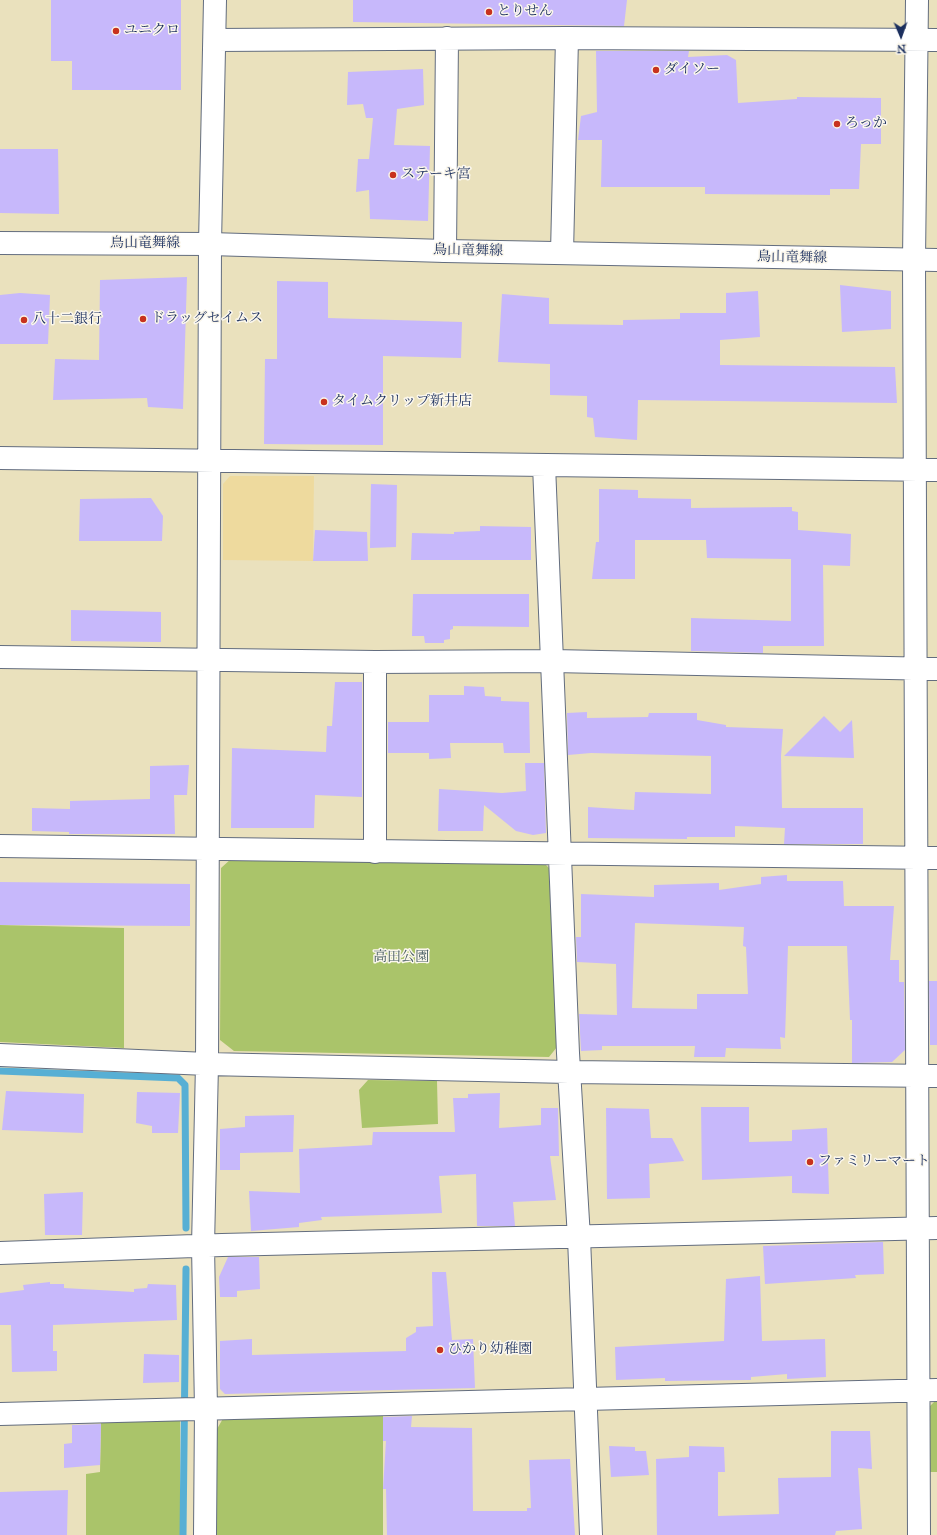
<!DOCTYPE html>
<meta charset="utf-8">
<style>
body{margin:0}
#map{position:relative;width:937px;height:1535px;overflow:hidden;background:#eae1bd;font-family:"IM FELL Great Primer",serif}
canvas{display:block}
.north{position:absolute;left:881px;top:16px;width:40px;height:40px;-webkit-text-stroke:3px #fbf7ec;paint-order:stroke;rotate:178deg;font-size:11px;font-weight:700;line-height:16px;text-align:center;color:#1b2f5e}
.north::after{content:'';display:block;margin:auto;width:14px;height:18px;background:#1b2f5e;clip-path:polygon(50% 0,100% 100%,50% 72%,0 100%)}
</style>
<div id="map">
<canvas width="937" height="1535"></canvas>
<div class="north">N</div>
</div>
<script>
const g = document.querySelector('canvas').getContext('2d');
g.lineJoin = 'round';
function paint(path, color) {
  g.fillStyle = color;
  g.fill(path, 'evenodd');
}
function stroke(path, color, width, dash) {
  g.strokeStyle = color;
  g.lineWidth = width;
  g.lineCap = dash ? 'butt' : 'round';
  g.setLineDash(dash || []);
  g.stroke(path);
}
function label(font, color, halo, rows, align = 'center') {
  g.font = font + ' "IM FELL Great Primer","Noto Serif JP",serif';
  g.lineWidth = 3;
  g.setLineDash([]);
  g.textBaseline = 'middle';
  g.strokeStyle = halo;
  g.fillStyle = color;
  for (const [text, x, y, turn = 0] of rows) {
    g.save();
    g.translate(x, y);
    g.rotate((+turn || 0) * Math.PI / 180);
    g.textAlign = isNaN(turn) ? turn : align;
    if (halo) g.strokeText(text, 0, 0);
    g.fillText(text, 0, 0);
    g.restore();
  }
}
paint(new Path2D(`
 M 231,859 L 543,862 L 550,869 L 557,1047 L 549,1057 L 234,1051 L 220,1040 L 221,868 Z
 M 0,925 L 124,928 L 124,1048 L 0,1042 Z
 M 368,1080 L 437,1081 L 438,1124 L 362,1128 L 359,1090 Z
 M 937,1399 L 937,1472 L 928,1472 L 928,1408 Z
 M 383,1413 L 383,1535 L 217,1535 L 217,1429 L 225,1415 Z
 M 180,1417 L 180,1535 L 86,1535 L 86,1474 L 100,1472 L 101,1422 Z`), '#aac46a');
paint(new Path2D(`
 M 230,476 L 314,476 L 313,561 L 223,560 L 223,484 Z`), '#eeda9e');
stroke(new Path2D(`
 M 0,1071 L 178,1078 L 185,1085 L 186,1228
 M 183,1535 L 186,1269`), '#57afd4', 7);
paint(new Path2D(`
 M 51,0 L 181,0 L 181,90 L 72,90 L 72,61 L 51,61 Z
 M 353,0 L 627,0 L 624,26 L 353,22 Z
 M 596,51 L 689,51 L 688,57 L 727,55 L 736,60 L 738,103 L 797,99 L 797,97 L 881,98 L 881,144 L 861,144 L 859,189 L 830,189 L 830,195 L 705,194 L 705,187 L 601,187 L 602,140 L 578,140 L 581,116 L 597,112 Z
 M 423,69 L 424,105 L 397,109 L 394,145 L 430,146 L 428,221 L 370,219 L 369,190 L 356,192 L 358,159 L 369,159 L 373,118 L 366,118 L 363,104 L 347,105 L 348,72 Z
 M 0,149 L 58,149 L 59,214 L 0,213 Z
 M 187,277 L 183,409 L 148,407 L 147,398 L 53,400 L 55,359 L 99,360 L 100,280 Z
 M 277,281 L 328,282 L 328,318 L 462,322 L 461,358 L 383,356 L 383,445 L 264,444 L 265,359 L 277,359 Z
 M 840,285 L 891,291 L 891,329 L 842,332 Z
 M 758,291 L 760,337 L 720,340 L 720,365 L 895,367 L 897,403 L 638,400 L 637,440 L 595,437 L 593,418 L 587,417 L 587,396 L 550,395 L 550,364 L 498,362 L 502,294 L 549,298 L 549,324 L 623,325 L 623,320 L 680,319 L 680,313 L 726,313 L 726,293 Z
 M 20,293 L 50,295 L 48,344 L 0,344 L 0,295 Z
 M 371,484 L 397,485 L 396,547 L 370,548 Z
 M 599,489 L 638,490 L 638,498 L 691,499 L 691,508 L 792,507 L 792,511 L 798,512 L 798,530 L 851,534 L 850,566 L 823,565 L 824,646 L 763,646 L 763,653 L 691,651 L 691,618 L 791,621 L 791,559 L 707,558 L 706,540 L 635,540 L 635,579 L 592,579 L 596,542 L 599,542 Z
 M 151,498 L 163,516 L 162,541 L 79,541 L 80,499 Z
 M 480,526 L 531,527 L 531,560 L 411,560 L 412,533 L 454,534 L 454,532 L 480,531 Z
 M 315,530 L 367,532 L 368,561 L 313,561 Z
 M 413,594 L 529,594 L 529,627 L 453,626 L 453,629 L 450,630 L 450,639 L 444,640 L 444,643 L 425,643 L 424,636 L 412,636 Z
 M 71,610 L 161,612 L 161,642 L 71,641 Z
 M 335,682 L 362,682 L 362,797 L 315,795 L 314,828 L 231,828 L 232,748 L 326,752 L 327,726 L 332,726 Z
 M 464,686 L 484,687 L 485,696 L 501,697 L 501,701 L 529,702 L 530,753 L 504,753 L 503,743 L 450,743 L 451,758 L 429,759 L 429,753 L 388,753 L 388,722 L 429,722 L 429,695 L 464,695 Z
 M 587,712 L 587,718 L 648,717 L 649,713 L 697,713 L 697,720 L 726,725 L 726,727 L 783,729 L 781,756 L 782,808 L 863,808 L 863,844 L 784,844 L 785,828 L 735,826 L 735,837 L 687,837 L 687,839 L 588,838 L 588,807 L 634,810 L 635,792 L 711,794 L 711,756 L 591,753 L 568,755 L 567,713 Z
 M 824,716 L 840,732 L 852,720 L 854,758 L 784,756 Z
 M 525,763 L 544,763 L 546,833 L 533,835 L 516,831 L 484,805 L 483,831 L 438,831 L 439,789 L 502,793 L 526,791 Z
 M 189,765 L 187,795 L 174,795 L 175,834 L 69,834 L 69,832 L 32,831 L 32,808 L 70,809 L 70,801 L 150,799 L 150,766 Z
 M 787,875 L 787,881 L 843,881 L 844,906 L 894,906 L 890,960 L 899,960 L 899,982 L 904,982 L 905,1050 L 892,1062 L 852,1063 L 852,1020 L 850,1020 L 847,946 L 788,946 L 785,1038 L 780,1037 L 781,1049 L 726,1048 L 725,1057 L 694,1057 L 695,1046 L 602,1046 L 602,1050 L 581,1051 L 579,1014 L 617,1015 L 616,964 L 577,962 L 576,937 L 581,937 L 581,894 L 654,897 L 654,885 L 719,883 L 719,890 L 761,884 L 761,877 ZM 635,923 L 744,927 L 743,946 L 746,947 L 748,994 L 697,994 L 697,1009 L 632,1008 Z
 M 0,882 L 190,884 L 190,926 L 0,925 Z
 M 929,981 L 937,981 L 937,1045 L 930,1045 Z
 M 6,1091 L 84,1094 L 83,1133 L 2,1130 Z
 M 137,1092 L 180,1093 L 178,1133 L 152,1133 L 152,1126 L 136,1123 Z
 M 500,1093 L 499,1128 L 541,1125 L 541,1108 L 558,1108 L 559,1156 L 550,1156 L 556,1200 L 513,1202 L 515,1226 L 477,1226 L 476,1174 L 439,1176 L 442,1213 L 321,1217 L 322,1220 L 299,1223 L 299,1227 L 251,1231 L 249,1191 L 300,1193 L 299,1149 L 372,1145 L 373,1132 L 455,1132 L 453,1098 L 468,1098 L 468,1094 Z
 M 701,1107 L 749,1107 L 749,1142 L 792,1141 L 792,1130 L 827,1128 L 829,1194 L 792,1193 L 792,1176 L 702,1180 Z
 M 606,1108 L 649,1109 L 651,1138 L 672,1138 L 684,1161 L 649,1164 L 650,1198 L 607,1199 Z
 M 294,1115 L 293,1152 L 240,1153 L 240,1170 L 220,1170 L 220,1129 L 245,1127 L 245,1116 Z
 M 83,1192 L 82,1235 L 45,1235 L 44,1194 Z
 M 883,1242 L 884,1274 L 855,1275 L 856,1278 L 765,1284 L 763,1246 Z
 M 228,1257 L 259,1257 L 260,1289 L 237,1291 L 237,1297 L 220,1297 L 219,1277 Z
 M 432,1272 L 446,1272 L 452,1340 L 473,1339 L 475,1388 L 225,1394 L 220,1389 L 220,1341 L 252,1339 L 252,1355 L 406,1351 L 406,1338 L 416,1332 L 416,1327 L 433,1326 Z
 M 760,1276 L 762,1341 L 825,1339 L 826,1377 L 787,1379 L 787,1374 L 751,1377 L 751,1380 L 665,1381 L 665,1378 L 616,1380 L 615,1347 L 724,1341 L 726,1279 Z
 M 50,1282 L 50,1284 L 64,1284 L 64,1288 L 134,1292 L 134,1289 L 147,1288 L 148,1284 L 176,1285 L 177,1320 L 53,1325 L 53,1351 L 57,1351 L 57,1371 L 12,1372 L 11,1325 L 0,1325 L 0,1293 L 24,1290 L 23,1285 Z
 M 144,1354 L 179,1355 L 179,1382 L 143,1383 Z
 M 412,1416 L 411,1427 L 472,1428 L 473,1511 L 527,1511 L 527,1508 L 531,1508 L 529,1460 L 570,1459 L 575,1535 L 387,1535 L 386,1489 L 383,1489 L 386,1441 L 383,1441 L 383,1417 Z
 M 101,1424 L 100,1465 L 64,1468 L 64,1444 L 72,1443 L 72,1425 Z
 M 831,1431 L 870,1431 L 872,1469 L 858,1468 L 862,1529 L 836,1531 L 835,1535 L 657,1535 L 656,1459 L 689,1457 L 689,1446 L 724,1447 L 725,1472 L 718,1472 L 718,1516 L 779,1514 L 778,1478 L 831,1477 Z
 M 609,1446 L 635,1447 L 635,1451 L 646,1451 L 649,1475 L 611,1477 Z
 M 68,1490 L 67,1535 L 0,1535 L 0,1492 Z`), '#c7b8fb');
const minor = new Path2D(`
 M 917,0 L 914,260 L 919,1535
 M 215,40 L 567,38 L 937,40
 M 445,251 L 447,38
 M 562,253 L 567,38
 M 0,458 L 937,470
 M 544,465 L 568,1053 L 579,1238 L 591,1535
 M 0,657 L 375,662 L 553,661 L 937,669
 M 0,846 C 312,850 625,855 937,858
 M 375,852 L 375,662
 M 0,1055 L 207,1064 L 569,1072 L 937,1076
 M 0,1253 L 222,1245 L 937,1228
 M 0,1414 L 937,1390
 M 205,1535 L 206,1409 L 203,1246 L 207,1064 L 210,244 L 215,0`);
const major = new Path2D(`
 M 0,243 L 210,244 L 445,251 L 937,260`);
stroke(minor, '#636d7f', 24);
stroke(major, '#636d7f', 24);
stroke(minor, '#fff', 22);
stroke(major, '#fff', 22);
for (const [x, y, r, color] of [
 [489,12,4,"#c8321e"],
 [116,31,4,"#c8321e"],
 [656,70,4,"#c8321e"],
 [837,124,4,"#c8321e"],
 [393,175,4,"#c8321e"],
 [143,319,4,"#c8321e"],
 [24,320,4,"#c8321e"],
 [324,402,4,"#c8321e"],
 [810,1162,4,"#c8321e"],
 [440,1350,4,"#c8321e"]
]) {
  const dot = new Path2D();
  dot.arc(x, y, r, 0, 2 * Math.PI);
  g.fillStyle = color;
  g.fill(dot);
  stroke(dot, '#fbf7ec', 1.5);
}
label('14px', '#1b2f5e', '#fbf7ec', [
 ["とりせん",497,12],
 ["ユニクロ",124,31],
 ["ダイソー",664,70],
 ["ろっか",845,124],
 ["ステーキ宮",401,175],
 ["ドラッグセイムス",151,319],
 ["八十二銀行",32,320],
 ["タイムクリップ新井店",332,402],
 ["ファミリーマート",818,1162],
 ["ひかり幼稚園",448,1350]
], 'left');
label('14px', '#1b2f5e', '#fbf7ec', [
 ["鳥山竜舞線",145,244],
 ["鳥山竜舞線",468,251,1],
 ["鳥山竜舞線",792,258,1]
]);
label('14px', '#465c62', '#fbf7ec', [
 ["高田公園",401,958]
]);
</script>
